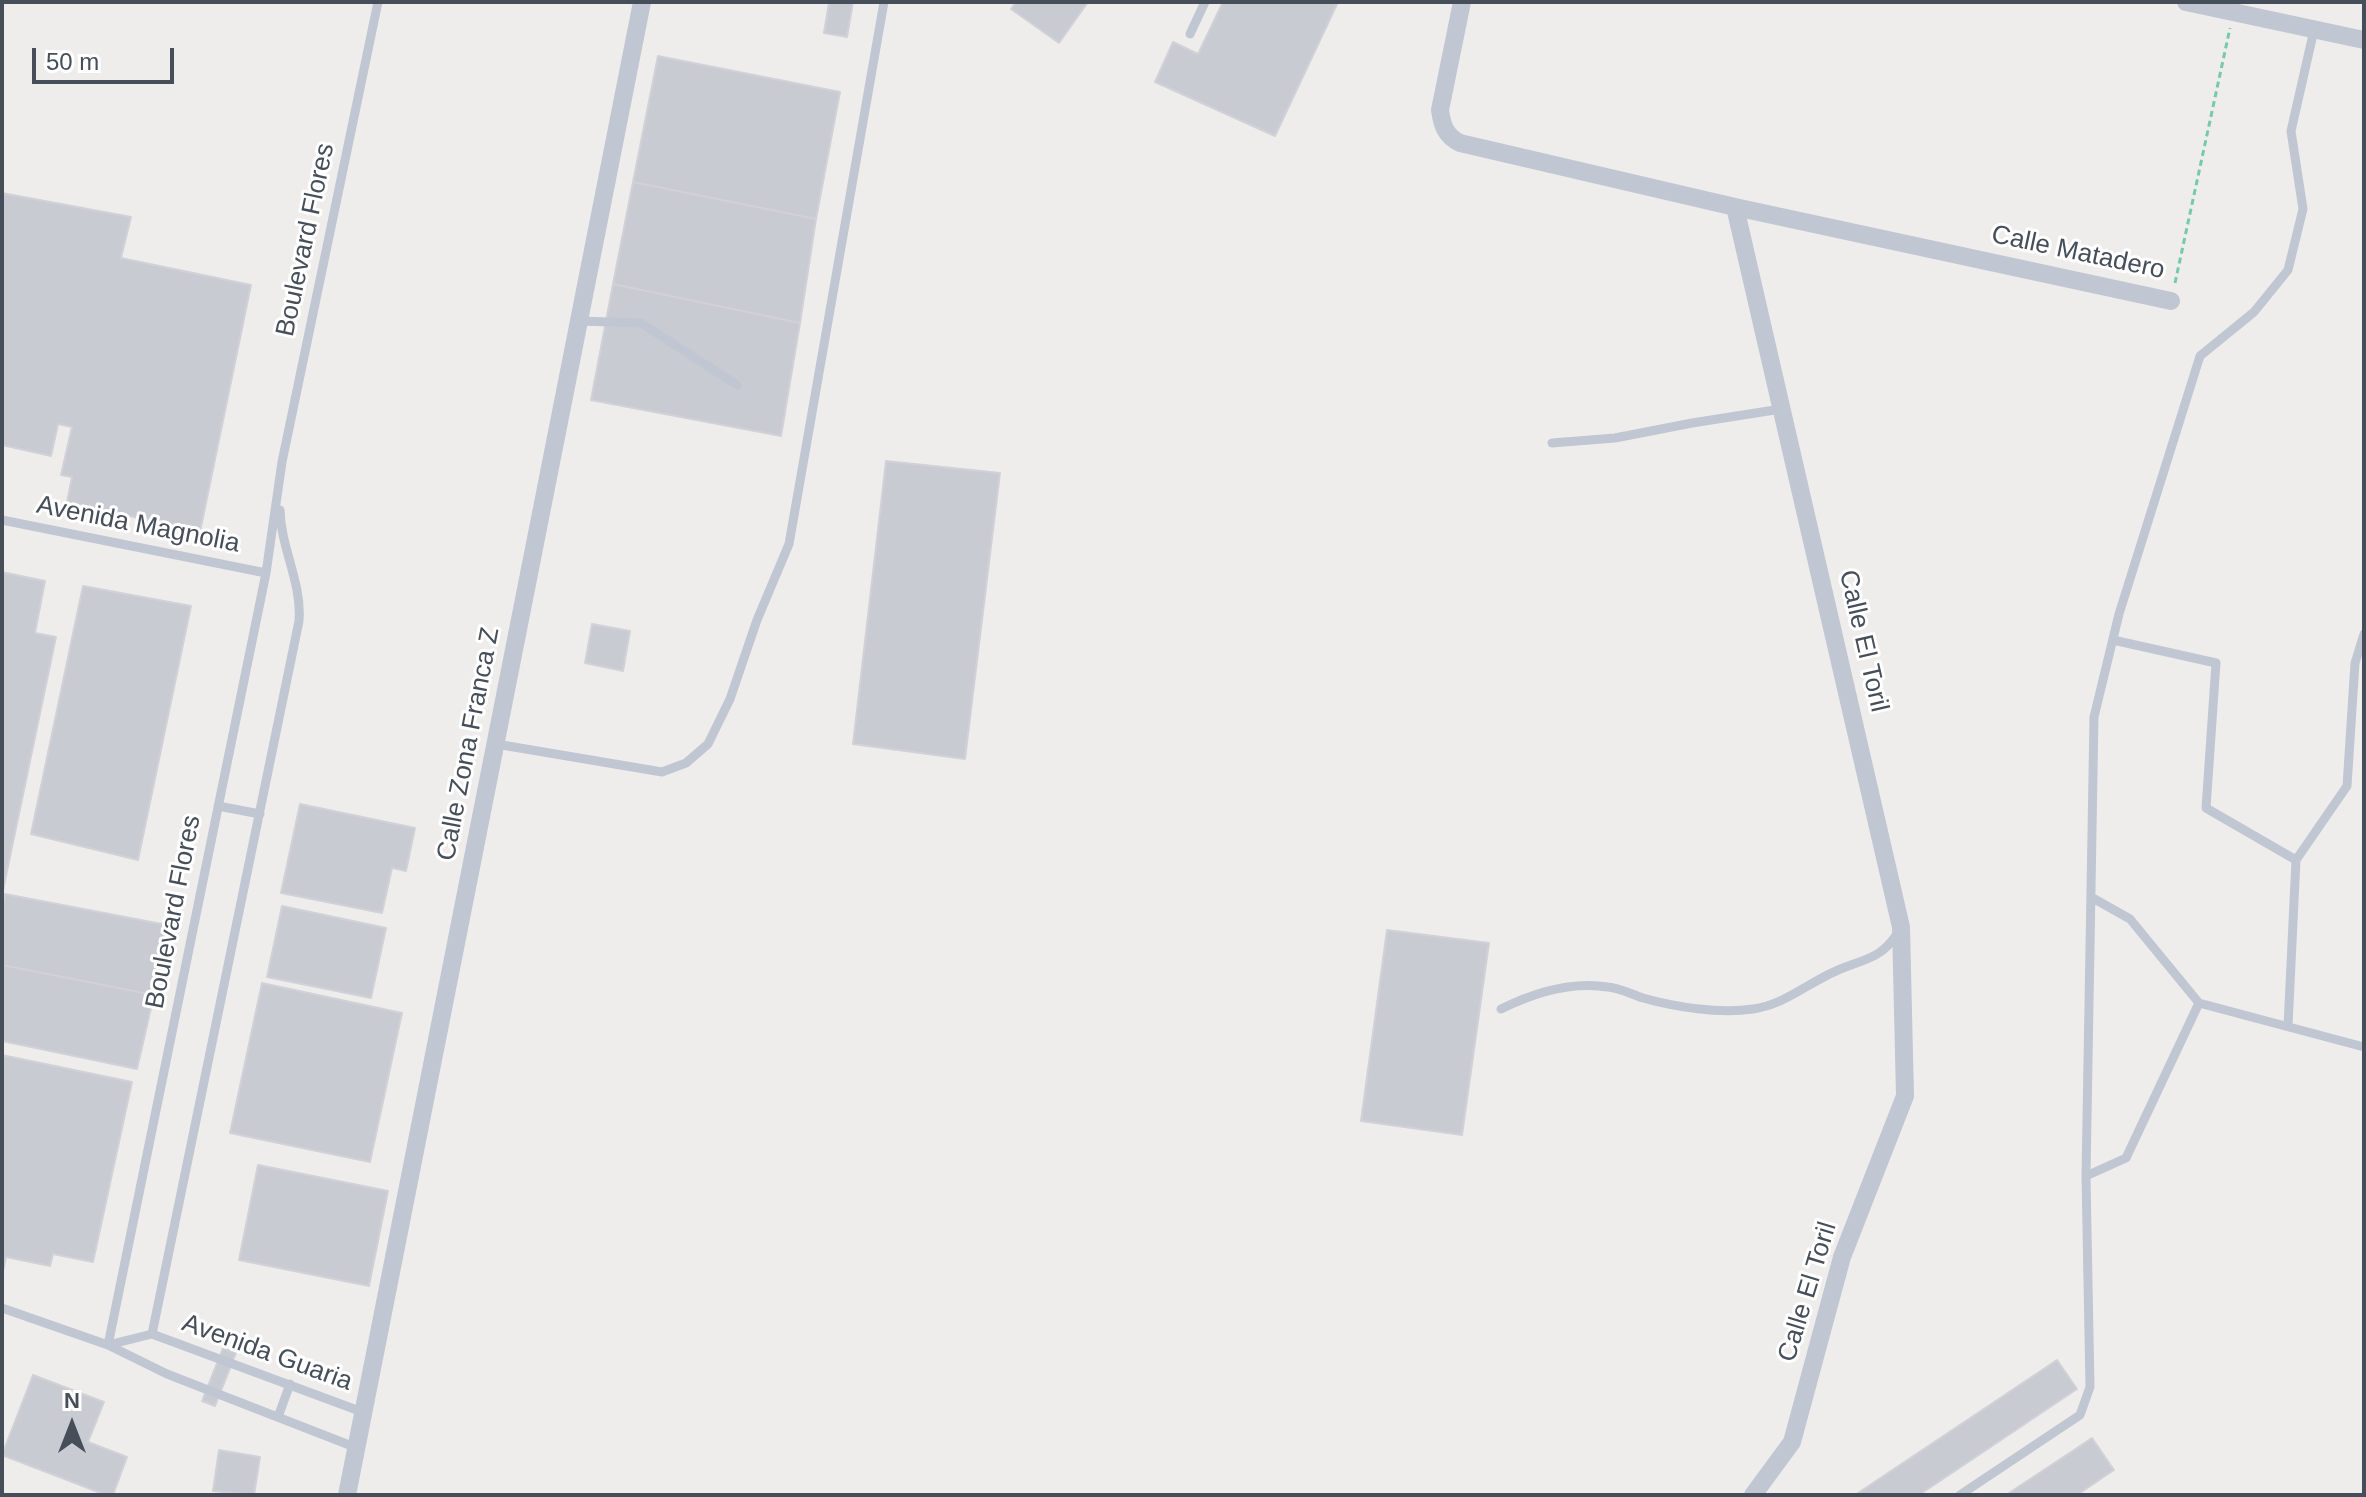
<!DOCTYPE html>
<style>
body{margin:0}
#map{position:relative;width:2366px;height:1497px;overflow:hidden;background:#efedec;font-family:Arial,sans-serif}
canvas{display:block}
.frame{position:absolute;inset:0;border:4px solid #454e59;pointer-events:none}
.north{position:absolute;left:32px;top:1385px;width:80px;height:80px;-webkit-text-stroke:6px #fff;paint-order:stroke;rotate:0deg;font-size:22px;font-weight:700;line-height:32px;text-align:center;color:#454e59}
.north::after{content:'';display:block;margin:auto;width:28px;height:36px;background:#454e59;clip-path:polygon(50% 0,100% 100%,50% 72%,0 100%)}
.scale{position:absolute;left:32px;top:48px;width:142px;height:36px;box-sizing:border-box;border:4px solid #454e59;border-top:0;padding-left:10px;font-size:24px;line-height:28px;white-space:nowrap;color:#454e59;-webkit-text-stroke:6px #fff;paint-order:stroke}
</style>
<div id="map">
<canvas width="2366" height="1497"></canvas>
<div class="frame"></div>
<div class="north">N</div>
<div class="scale">50 m</div>
</div>
<script>
const g = document.querySelector('canvas').getContext('2d');
g.lineJoin = 'round';
function paint(path, color) {
  g.fillStyle = color;
  g.fill(path, 'evenodd');
}
function stroke(path, color, width, dash) {
  g.strokeStyle = color;
  g.lineWidth = width;
  g.lineCap = dash ? 'butt' : 'round';
  g.setLineDash(dash || []);
  g.stroke(path);
}
function label(font, color, halo, rows, align = 'center') {
  g.font = font + ' Arial,sans-serif';
  g.lineWidth = 6;
  g.setLineDash([]);
  g.textBaseline = 'middle';
  g.strokeStyle = halo;
  g.fillStyle = color;
  for (const [text, x, y, turn = 0] of rows) {
    g.save();
    g.translate(x, y);
    g.rotate((+turn || 0) * Math.PI / 180);
    g.textAlign = isNaN(turn) ? turn : align;
    if (halo) g.strokeText(text, 0, 0);
    g.fillText(text, 0, 0);
    g.restore();
  }
}
const building = new Path2D(`
 M 829,2 L 853,2 L 847,37 L 824,33 Z
 M 1016,2 L 1088,2 L 1059,43 L 1011,9 Z
 M 1223,2 L 1338,2 L 1275,136 L 1155,82 L 1173,42 L 1198,54 Z
 M 658,56 L 840,92 L 816,219 L 633,182 Z
 M 633,182 L 816,219 L 800,323 L 613,284 Z
 M 2,193 L 131,217 L 121,258 L 251,285 L 200,532 L 67,502 L 72,477 L 61,475 L 72,427 L 58,424 L 51,456 L 2,445 Z
 M 613,284 L 800,323 L 781,436 L 591,400 Z
 M 886,461 L 1000,473 L 965,759 L 853,744 Z
 M 2,572 L 45,581 L 35,633 L 56,637 L 2,895 Z
 M 83,586 L 191,606 L 138,860 L 31,834 Z
 M 592,624 L 630,631 L 623,671 L 585,663 Z
 M 300,804 L 415,828 L 406,871 L 392,868 L 382,913 L 281,893 Z
 M 5,894 L 167,925 L 154,995 L 2,965 L 2,910 Z
 M 282,906 L 386,928 L 371,998 L 267,977 Z
 M 1387,930 L 1489,943 L 1462,1135 L 1361,1121 Z
 M 2,965 L 154,995 L 137,1069 L 2,1041 Z
 M 262,983 L 402,1013 L 370,1162 L 230,1133 Z
 M 2,1055 L 132,1082 L 93,1262 L 53,1254 L 50,1266 L 6,1257 L 2,1276 Z
 M 258,1165 L 388,1191 L 369,1286 L 239,1260 Z
 M 223,1348 L 236,1353 L 215,1406 L 202,1401 Z
 M 2057,1360 L 2077,1389 L 1919,1495 L 1855,1495 Z
 M 33,1375 L 104,1402 L 88,1442 L 127,1457 L 113,1495 L 106,1495 L 2,1455 Z
 M 2092,1438 L 2114,1470 L 2077,1495 L 2006,1495 Z
 M 219,1450 L 260,1457 L 254,1495 L 213,1491 Z`);
paint(building, '#c9cbd2');
stroke(building, '#d1d2d8', 2);
stroke(new Path2D(`
 M 2175,283 L 2230,28`), '#74caaa', 3, [6, 4]);
stroke(new Path2D(`
 M 1190,34 L 1205,2
 M 579,321 L 641,323 L 737,385
 M 1552,443 L 1615,438 L 1692,423 L 1781,409
 M 2,520 L 266,573
 M 2113,640 L 2216,663 L 2206,808 L 2296,860
 M 496,744 L 662,772 L 686,763 L 708,744 L 730,699 L 757,620 L 789,544 L 884,2
 M 218,806 L 260,814
 M 2091,897 L 2130,919 L 2199,1003 L 2364,1047
 M 2199,1003 L 2126,1158 L 2086,1176 L 2094,717 L 2119,614 L 2200,356 L 2254,312 L 2288,270 L 2303,209 L 2291,131 L 2314,30
 M 1501,1009 C 1533,993 1571,981 1608,987 C 1620,988 1631,994 1643,998 C 1675,1007 1719,1014 1753,1009 C 1784,1005 1808,983 1836,971 C 1863,959 1880,960 1897,934
 M 2288,1026 L 2296,860 L 2347,786 L 2355,663 L 2364,634
 M 2,1308 L 108,1345 L 167,1374 L 357,1448
 M 152,1334 L 299,621 C 302,582 281,549 280,510
 M 108,1345 L 266,573 L 282,462 L 378,2
 M 108,1345 L 152,1334 L 365,1413
 M 278,1417 L 290,1384
 M 1960,1495 L 2080,1415 L 2090,1387 L 2086,1176`), '#c0c7d2', 9);
stroke(new Path2D(`
 M 1462,2 L 1440,110 C 1442,126 1446,136 1460,143 L 1735,207 L 1901,927 L 1905,1096 L 1842,1257 L 1792,1442 L 1753,1495
 M 2186,2 L 2364,40
 M 1735,207 L 2171,301
 M 347,1495 L 642,2`), '#c0c7d2', 18);
label('26px', '#454e59', '#fff', [
 ["Boulevard Flores",306,240,-78],
 ["Calle Matadero",2078,253,12],
 ["Avenida Magnolia",138,525,11],
 ["Calle El Toril",1863,641,77],
 ["Calle Zona Franca Z",469,744,-79],
 ["Boulevard Flores",174,912,-79],
 ["Calle El Toril",1808,1292,-73],
 ["Avenida Guaria",267,1353,20]
]);
</script>
